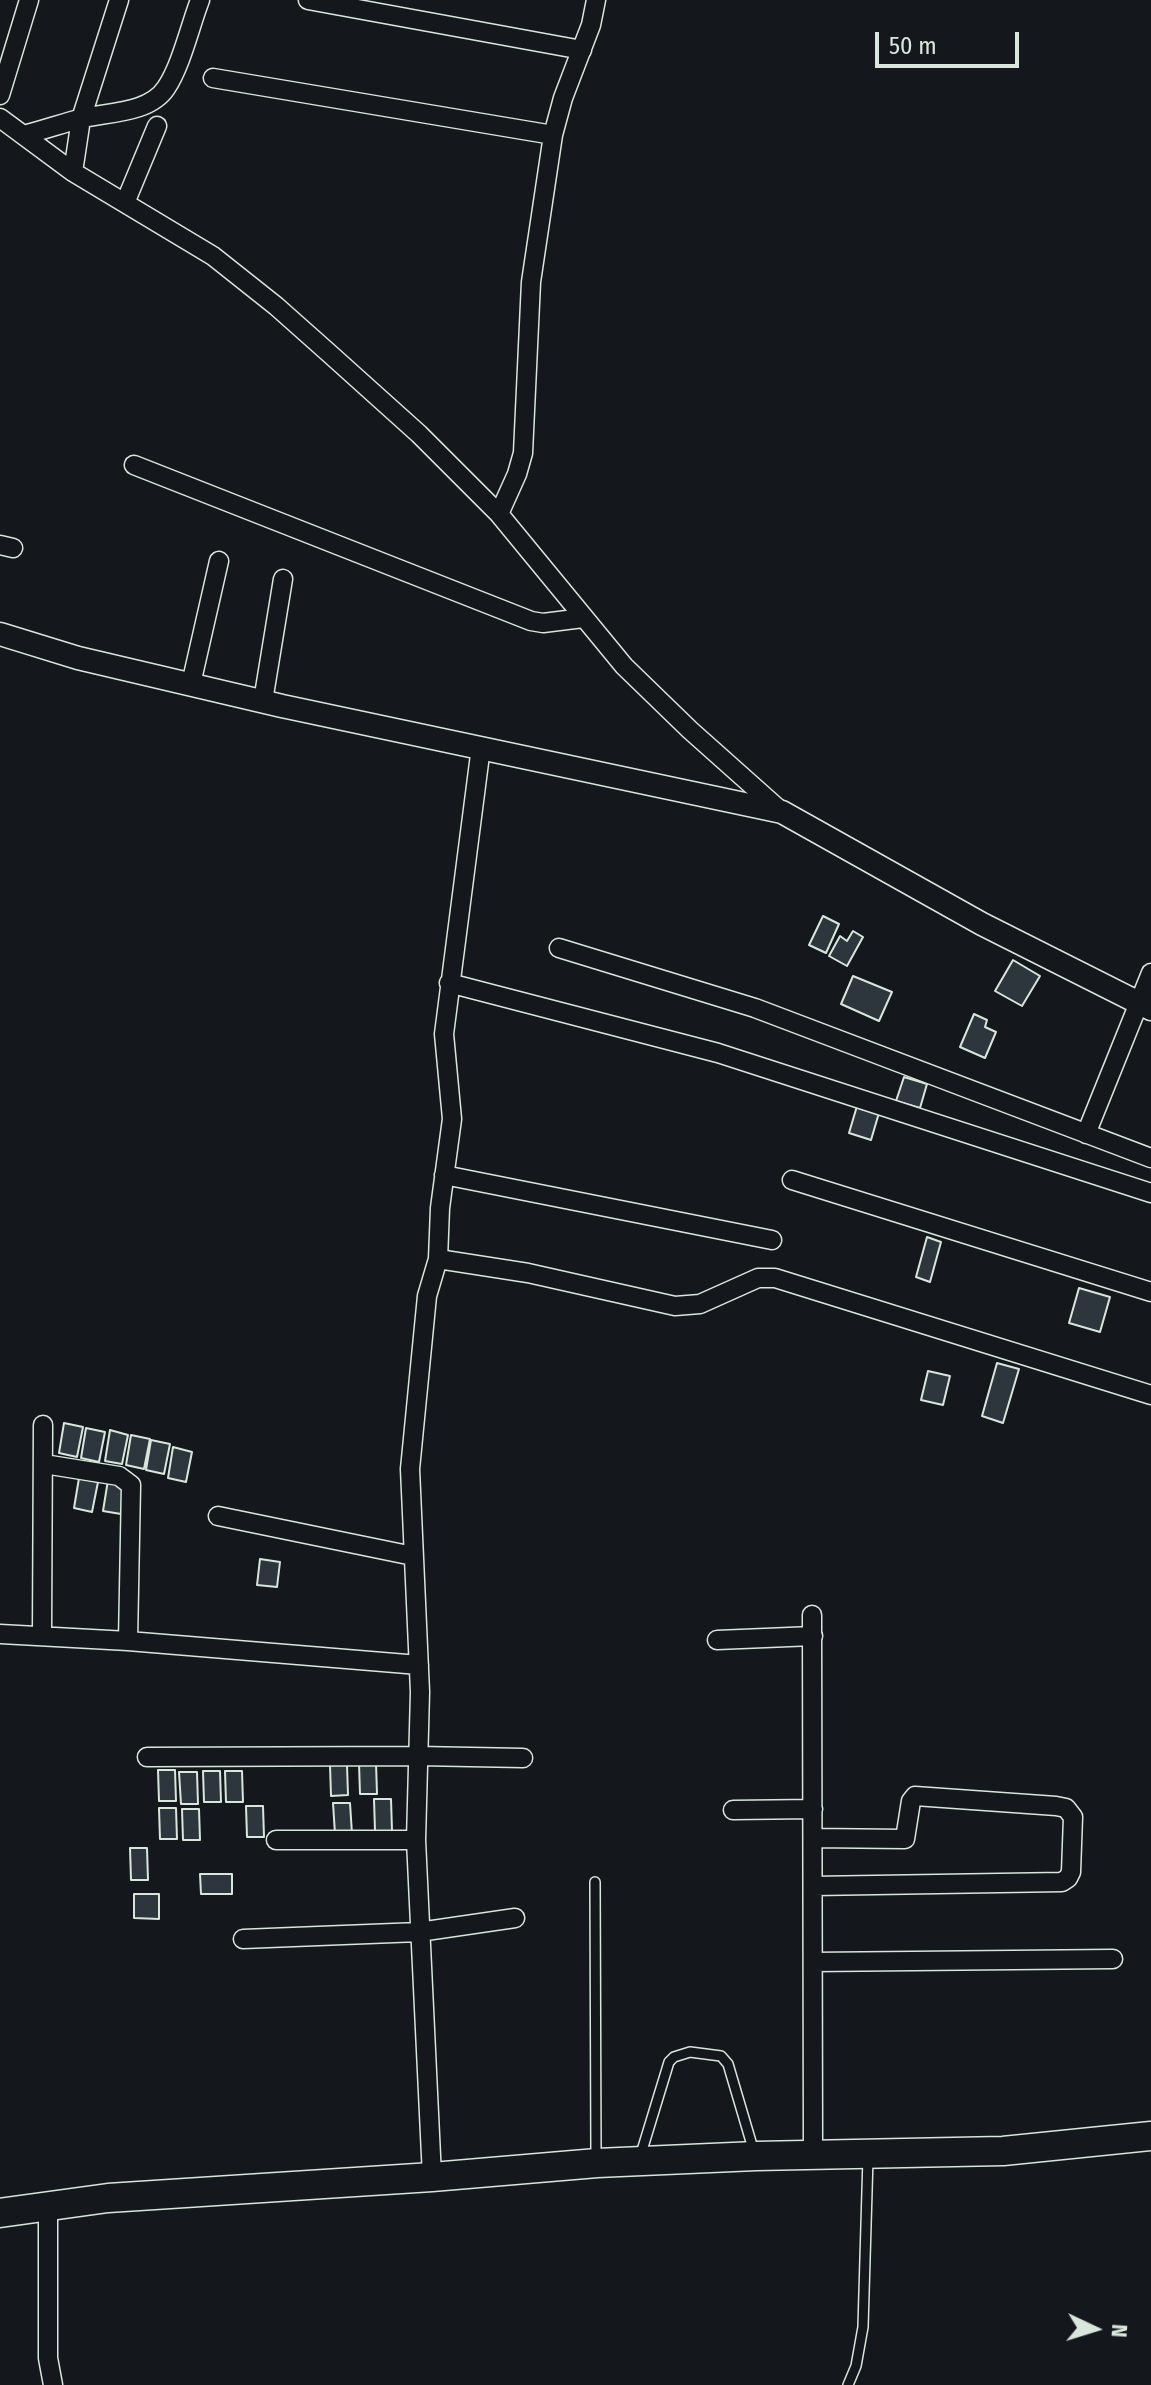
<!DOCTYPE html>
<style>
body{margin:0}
#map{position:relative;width:1151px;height:2385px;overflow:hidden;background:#14181c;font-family:"Fira Sans Condensed",sans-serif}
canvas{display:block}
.north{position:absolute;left:1055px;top:2289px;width:80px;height:80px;-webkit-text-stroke:6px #14181c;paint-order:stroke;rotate:94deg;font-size:22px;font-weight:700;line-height:32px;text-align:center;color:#d8e6dc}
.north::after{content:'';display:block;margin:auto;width:28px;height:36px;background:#d8e6dc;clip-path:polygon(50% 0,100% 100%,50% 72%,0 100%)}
.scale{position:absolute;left:875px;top:32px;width:144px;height:36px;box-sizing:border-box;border:4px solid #d8e6dc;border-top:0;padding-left:10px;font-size:24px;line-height:28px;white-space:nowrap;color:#d8e6dc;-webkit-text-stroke:6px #14181c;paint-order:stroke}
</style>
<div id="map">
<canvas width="1151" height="2385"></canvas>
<div class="north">N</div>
<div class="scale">50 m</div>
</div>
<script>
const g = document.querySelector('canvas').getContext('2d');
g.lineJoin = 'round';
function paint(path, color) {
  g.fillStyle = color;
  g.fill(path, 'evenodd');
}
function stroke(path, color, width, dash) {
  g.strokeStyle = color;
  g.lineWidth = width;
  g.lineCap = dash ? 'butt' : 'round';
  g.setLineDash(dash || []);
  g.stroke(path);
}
const building = new Path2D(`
 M 823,916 L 839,924 L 826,953 L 809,945 Z
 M 853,931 L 863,937 L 847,966 L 829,956 L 840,936 L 847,941 Z
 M 1013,960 L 1040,976 L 1022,1006 L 995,991 Z
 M 853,976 L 892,992 L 879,1021 L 841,1004 Z
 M 974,1014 L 987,1020 L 985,1027 L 996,1032 L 985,1058 L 960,1047 Z
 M 904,1077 L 927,1084 L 920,1108 L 896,1101 Z
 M 857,1106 L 879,1113 L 871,1140 L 849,1133 Z
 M 927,1237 L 941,1242 L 930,1282 L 916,1277 Z
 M 1079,1288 L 1110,1297 L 1100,1332 L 1069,1323 Z
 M 997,1363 L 1019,1369 L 1003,1423 L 982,1416 Z
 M 928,1371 L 950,1376 L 943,1405 L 921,1400 Z
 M 64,1423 L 83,1427 L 77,1457 L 59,1453 Z
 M 86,1428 L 105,1432 L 99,1462 L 81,1458 Z
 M 110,1430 L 128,1435 L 122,1464 L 105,1461 Z
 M 131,1435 L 150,1439 L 144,1469 L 126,1465 Z
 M 151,1440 L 170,1444 L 164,1474 L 146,1470 Z
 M 173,1447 L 192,1452 L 186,1482 L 168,1478 Z
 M 79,1478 L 98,1482 L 92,1512 L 74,1508 Z
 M 108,1480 L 126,1484 L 121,1514 L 103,1511 Z
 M 260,1559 L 280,1562 L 277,1587 L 257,1585 Z
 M 359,1763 L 376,1763 L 377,1794 L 360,1794 Z
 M 330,1765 L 347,1765 L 348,1795 L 331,1796 Z
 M 158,1770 L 175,1770 L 176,1801 L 159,1801 Z
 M 203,1771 L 220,1771 L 221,1802 L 204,1802 Z
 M 225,1771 L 242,1771 L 243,1802 L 226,1802 Z
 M 179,1772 L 197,1772 L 198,1804 L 181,1804 Z
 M 374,1799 L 391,1799 L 392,1831 L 375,1831 Z
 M 333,1803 L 350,1803 L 352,1834 L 335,1834 Z
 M 246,1806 L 263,1806 L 264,1837 L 247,1837 Z
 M 159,1808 L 176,1808 L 177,1839 L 160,1839 Z
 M 182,1809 L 199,1809 L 200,1840 L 183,1840 Z
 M 130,1848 L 147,1848 L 148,1880 L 131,1880 Z
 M 200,1874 L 232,1874 L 232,1894 L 201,1894 Z
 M 134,1894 L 159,1894 L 159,1919 L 134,1918 Z`);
paint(building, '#2c363c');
stroke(building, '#d8e6dc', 2);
const service = new Path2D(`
 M 595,1882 L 596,2158
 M 640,2157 L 669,2062 L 674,2057 L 690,2052 L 721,2056 L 728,2064 L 754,2152
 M 848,2385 L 856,2366 L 863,2327 L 868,2157`);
const minor = new Path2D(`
 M 308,0 L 582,50
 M 213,78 L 553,135
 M 0,95 L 29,0
 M 0,118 L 73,172 L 213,256 L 276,306 L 330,354 L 419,434 L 499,514 L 624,666 L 690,730 L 782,812
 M 24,135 C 43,130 61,124 79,119 C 106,112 149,114 166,88 C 181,66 190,26 200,0
 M 73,172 L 81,119 L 119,0
 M 125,203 L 157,126
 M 134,465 L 531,621 L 543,623 L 583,618
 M 499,514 L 517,474 L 523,453 L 531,282 L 553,135 L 563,98 L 591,25 L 596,0
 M 0,545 L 13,548
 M 191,684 L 219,561
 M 263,701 L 283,579
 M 559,948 L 755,1008 L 1151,1158
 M 449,983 L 718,1053 L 1151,1193
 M 1086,1134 L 1151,973
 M 444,1175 L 772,1240
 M 792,1180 L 1151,1292
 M 438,1259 L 528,1273 L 675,1306 L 700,1304 L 758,1278 L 775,1278 L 1151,1395
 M 44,1464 L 119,1476 L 131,1485 L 128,1641
 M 218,1516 L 413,1556
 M 812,1615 L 813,2154
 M 0,1634 L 128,1641 L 419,1665
 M 42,1635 L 43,1425
 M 717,1640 L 813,1636
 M 147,1757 L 418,1756 L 523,1758
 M 733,1810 L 813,1809
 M 813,1838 L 905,1839 L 911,1801 L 915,1796 L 1056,1806 L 1066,1808 L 1073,1817 L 1071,1872 L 1068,1878 L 1062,1882 L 813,1886
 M 276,1840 L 416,1840
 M 243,1939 L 419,1932 L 515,1918
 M 813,1962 L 1113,1959
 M 432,2177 L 416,1840 L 420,1692 L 410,1469 L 427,1296 L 438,1259 L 440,1208 L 452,1119 L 444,1034 L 481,747
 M 48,2207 L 48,2358 L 53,2385`);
const tertiary = new Path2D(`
 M 0,634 L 78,658 L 282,706 L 782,812 L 982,924 L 1151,1009`);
const trunk = new Path2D(`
 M 0,2213 L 108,2198 L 432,2177 L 597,2163 L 756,2156 L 1003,2151 L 1151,2136`);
stroke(service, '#d8e6dc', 12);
stroke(minor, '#d8e6dc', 21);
stroke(tertiary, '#d8e6dc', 25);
stroke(trunk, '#d8e6dc', 31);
stroke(service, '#14181c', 9);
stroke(minor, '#14181c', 18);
stroke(tertiary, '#14181c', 22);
stroke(trunk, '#14181c', 28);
</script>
